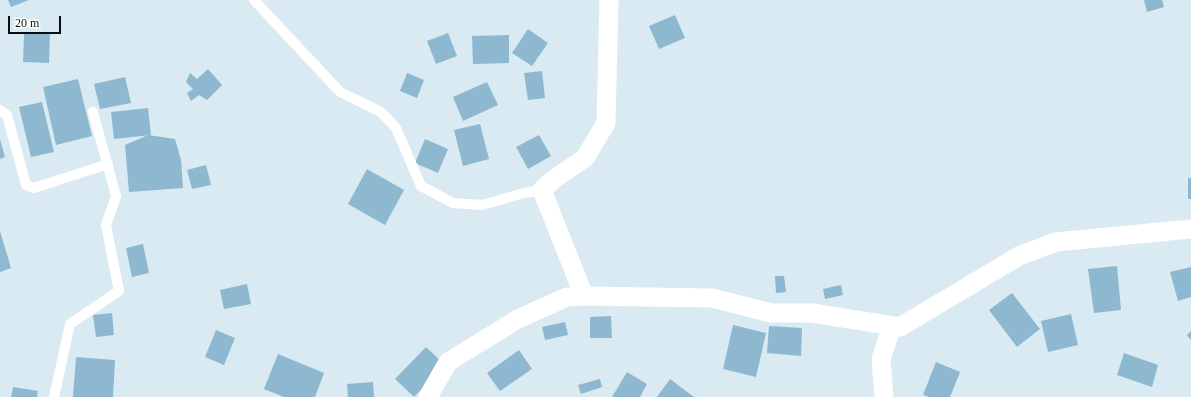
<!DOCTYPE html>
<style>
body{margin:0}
#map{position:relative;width:1191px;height:397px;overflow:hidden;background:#d9eaf3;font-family:Georgia,serif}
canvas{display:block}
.scale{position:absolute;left:8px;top:16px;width:53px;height:18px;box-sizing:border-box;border:2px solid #080e11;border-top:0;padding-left:5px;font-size:12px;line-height:14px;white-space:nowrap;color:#080e11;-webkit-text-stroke:3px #fff;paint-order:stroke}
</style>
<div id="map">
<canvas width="1191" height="397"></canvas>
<div class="scale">20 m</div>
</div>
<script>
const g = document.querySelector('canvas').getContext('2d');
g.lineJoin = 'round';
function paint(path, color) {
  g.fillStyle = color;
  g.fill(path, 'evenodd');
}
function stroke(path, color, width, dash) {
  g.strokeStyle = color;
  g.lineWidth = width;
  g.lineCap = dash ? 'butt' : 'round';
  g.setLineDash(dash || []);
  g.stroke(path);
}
paint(new Path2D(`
 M 8,0 L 29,0 L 11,7 Z
 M 1144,0 L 1162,0 L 1164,7 L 1147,12 Z
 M 675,15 L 685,38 L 659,49 L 649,26 Z
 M 528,29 L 548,43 L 532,66 L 512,53 Z
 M 448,33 L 457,56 L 436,64 L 427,41 Z
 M 24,34 L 50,34 L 49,63 L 23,62 Z
 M 509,35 L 509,63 L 473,64 L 472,36 Z
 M 208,69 L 222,85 L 207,100 L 199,95 L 191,101 L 187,93 L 193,89 L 186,82 L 190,73 L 197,79 Z
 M 542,71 L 545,98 L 528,100 L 524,73 Z
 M 407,73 L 424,80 L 417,98 L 400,91 Z
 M 125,77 L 131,103 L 100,109 L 94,84 Z
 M 78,79 L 92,136 L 56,145 L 43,87 Z
 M 487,82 L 498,105 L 463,121 L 453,97 Z
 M 42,102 L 54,152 L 31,157 L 19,107 Z
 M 148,108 L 151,135 L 114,139 L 111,112 Z
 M 480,124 L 489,159 L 463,166 L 454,130 Z
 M 148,135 L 175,139 L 181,160 L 183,188 L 129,192 L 125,145 Z
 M 539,135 L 551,156 L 528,169 L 516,147 Z
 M 0,139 L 5,157 L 0,159 Z
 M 425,139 L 448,149 L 438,173 L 415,163 Z
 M 206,165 L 211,185 L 192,189 L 187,170 Z
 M 367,169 L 404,190 L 385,225 L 348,204 Z
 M 1188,178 L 1191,178 L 1191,199 L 1188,199 Z
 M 0,231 L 11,268 L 0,272 Z
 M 143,244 L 149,273 L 132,277 L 126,248 Z
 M 1117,266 L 1121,310 L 1094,313 L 1088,269 Z
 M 1191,267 L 1191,297 L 1178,301 L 1170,272 Z
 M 775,276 L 784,276 L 786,292 L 776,293 Z
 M 247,284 L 251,304 L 224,309 L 220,290 Z
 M 841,285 L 843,295 L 825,299 L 823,289 Z
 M 1012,293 L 1040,329 L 1017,347 L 989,310 Z
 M 112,313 L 114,335 L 96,337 L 93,315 Z
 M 1071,314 L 1078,345 L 1048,352 L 1041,321 Z
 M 611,316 L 612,338 L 590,338 L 590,317 Z
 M 565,322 L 568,335 L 545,340 L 542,327 Z
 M 733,325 L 766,333 L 756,377 L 723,369 Z
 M 769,326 L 802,328 L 801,356 L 767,353 Z
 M 216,330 L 235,338 L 224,365 L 205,357 Z
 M 1191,331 L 1191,340 L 1187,335 Z
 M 426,347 L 445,365 L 414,397 L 395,379 Z
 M 519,350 L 532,369 L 500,391 L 487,373 Z
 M 1124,353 L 1158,365 L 1152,387 L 1117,375 Z
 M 278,354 L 324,373 L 315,397 L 284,397 L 264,389 Z
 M 76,357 L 115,360 L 113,397 L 73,397 Z
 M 936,362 L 960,372 L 950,397 L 929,397 L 923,395 Z
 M 627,372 L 647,384 L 640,397 L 612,397 Z
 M 600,379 L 602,387 L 581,394 L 578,385 Z
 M 670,379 L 694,397 L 657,397 Z
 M 373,382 L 374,397 L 348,397 L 347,384 Z
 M 13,387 L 38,391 L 37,397 L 11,397 Z`), '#8db8d0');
stroke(new Path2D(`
 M 254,0 L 340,92 L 381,112 L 396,128 L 421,186 L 453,203 L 482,205 L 524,193 L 542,190
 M 0,110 L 7,115 L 26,185 L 34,188 L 108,164
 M 54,397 L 70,324 L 119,291 L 106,225 L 116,196 L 93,112`), '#fff', 10);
stroke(new Path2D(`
 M 584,296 L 542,190 L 554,179 L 585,158 L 606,123 L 609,0
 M 428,397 L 448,362 L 518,319 L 567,297 L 584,296 L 712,298 L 771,313 L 812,313 L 900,327 L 1019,256 L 1056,242 L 1191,229
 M 884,397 L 881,359 L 892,326`), '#fff', 19);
</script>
